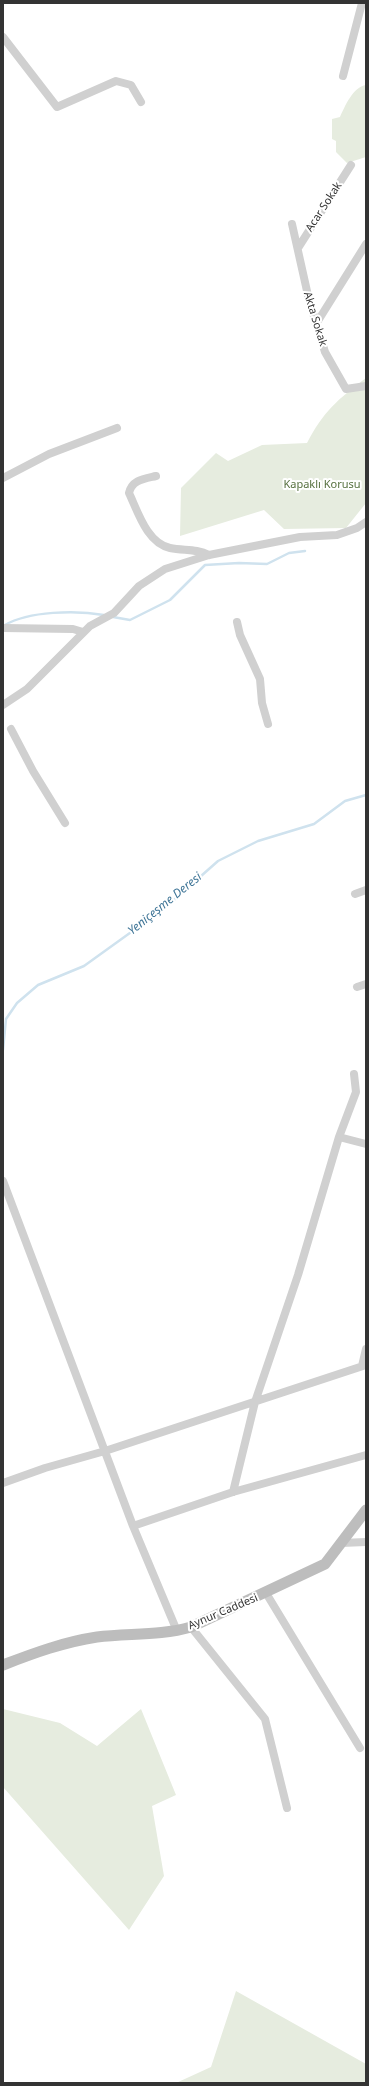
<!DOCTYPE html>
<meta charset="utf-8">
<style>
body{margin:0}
#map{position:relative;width:369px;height:2086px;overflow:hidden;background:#fff;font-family:"Noto Sans",sans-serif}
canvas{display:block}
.frame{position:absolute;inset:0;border:4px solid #333;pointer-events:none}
</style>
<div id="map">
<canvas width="369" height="2086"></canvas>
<div class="frame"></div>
</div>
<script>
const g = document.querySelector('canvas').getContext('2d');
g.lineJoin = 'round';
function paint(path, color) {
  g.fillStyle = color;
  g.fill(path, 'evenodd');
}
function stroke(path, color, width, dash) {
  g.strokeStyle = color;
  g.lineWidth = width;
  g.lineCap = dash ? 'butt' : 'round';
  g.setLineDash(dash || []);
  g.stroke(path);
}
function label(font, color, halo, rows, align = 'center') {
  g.font = font + ' "Noto Sans",sans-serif';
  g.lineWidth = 4;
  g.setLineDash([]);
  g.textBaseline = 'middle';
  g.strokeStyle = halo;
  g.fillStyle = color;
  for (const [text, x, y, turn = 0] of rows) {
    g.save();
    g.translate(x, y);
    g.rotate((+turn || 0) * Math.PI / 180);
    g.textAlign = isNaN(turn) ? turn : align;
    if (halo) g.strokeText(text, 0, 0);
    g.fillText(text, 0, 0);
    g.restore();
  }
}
paint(new Path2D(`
 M 366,85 L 366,157 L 347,163 L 336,152 L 336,141 L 332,139 L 332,119 L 340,117 C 345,106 353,87 366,85 Z
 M 366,378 L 366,503 L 346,528 L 284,529 L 264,510 L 180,536 L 181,488 L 216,453 L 228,461 L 262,445 L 307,443 C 323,412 338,399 366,378 Z
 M 3,1709 L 60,1723 L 97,1746 L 141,1709 L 176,1795 L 152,1806 L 164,1876 L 129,1930 L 3,1787 Z
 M 236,1991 L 366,2064 L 366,2083 L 176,2083 L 211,2067 Z`), '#e6ecdf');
stroke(new Path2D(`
 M 113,617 L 130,620 L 170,600 L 205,565 L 239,563 L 267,564 L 289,553 L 305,551
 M 5,625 C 29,611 76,610 104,615
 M 3,1050 L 6,1019 L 17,1003 L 38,985 L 84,966 L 166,907 L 218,861 L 258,841 L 314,824 L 345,801 L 366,795`), '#cfe2ee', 2.5);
stroke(new Path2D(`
 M 3,37 L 57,107 L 116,81 L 131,85 L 141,102
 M 343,76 L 362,3
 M 292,224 L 309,300 L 325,352 L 346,389 L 366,386
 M 298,248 L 351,165
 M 316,324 L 366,244
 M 156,476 C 143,479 132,480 129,493 C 138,512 147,543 170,548 C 184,551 196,548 209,555
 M 3,478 L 49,454 L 117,428
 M 237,622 L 240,635 L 260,679 L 262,703 L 268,724
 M 3,628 L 73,629 L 83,632
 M 3,705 L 27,689 L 90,626 L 114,613 L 139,586 L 165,569 L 209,555 L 300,537 L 337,535 L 357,528 L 366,522
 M 11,729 L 33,771 L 65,823
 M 355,894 L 366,890
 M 357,987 L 366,984
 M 339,1137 L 366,1144
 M 3,1181 L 133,1526 L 177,1631
 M 362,1366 L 366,1349
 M 3,1483 L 45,1468 L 105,1451 L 366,1365
 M 233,1492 L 255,1402 L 298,1275 L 339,1137 L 356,1092 L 354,1074
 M 133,1526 L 233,1492 L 366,1455
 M 341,1543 L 366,1542
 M 266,1593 L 360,1748
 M 191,1627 L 265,1719 L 287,1808`), '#d0d0d0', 8);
stroke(new Path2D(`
 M 3,1665 C 34,1653 64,1642 97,1637 C 128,1633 160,1636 191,1627 L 325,1564 L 366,1510`), '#bdbdbd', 11);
label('11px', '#333', '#fff', [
 ["Acar Sokak",324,207,-57],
 ["Akta Sokak",315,319,73],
 ["Aynur Caddesi",223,1612,-23]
]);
label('11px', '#56703f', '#fff', [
 ["Kapaklı Korusu",322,485]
]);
label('italic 12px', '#3f7597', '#fff', [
 ["Yeniçeşme Deresi",165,904,-39]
]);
</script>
